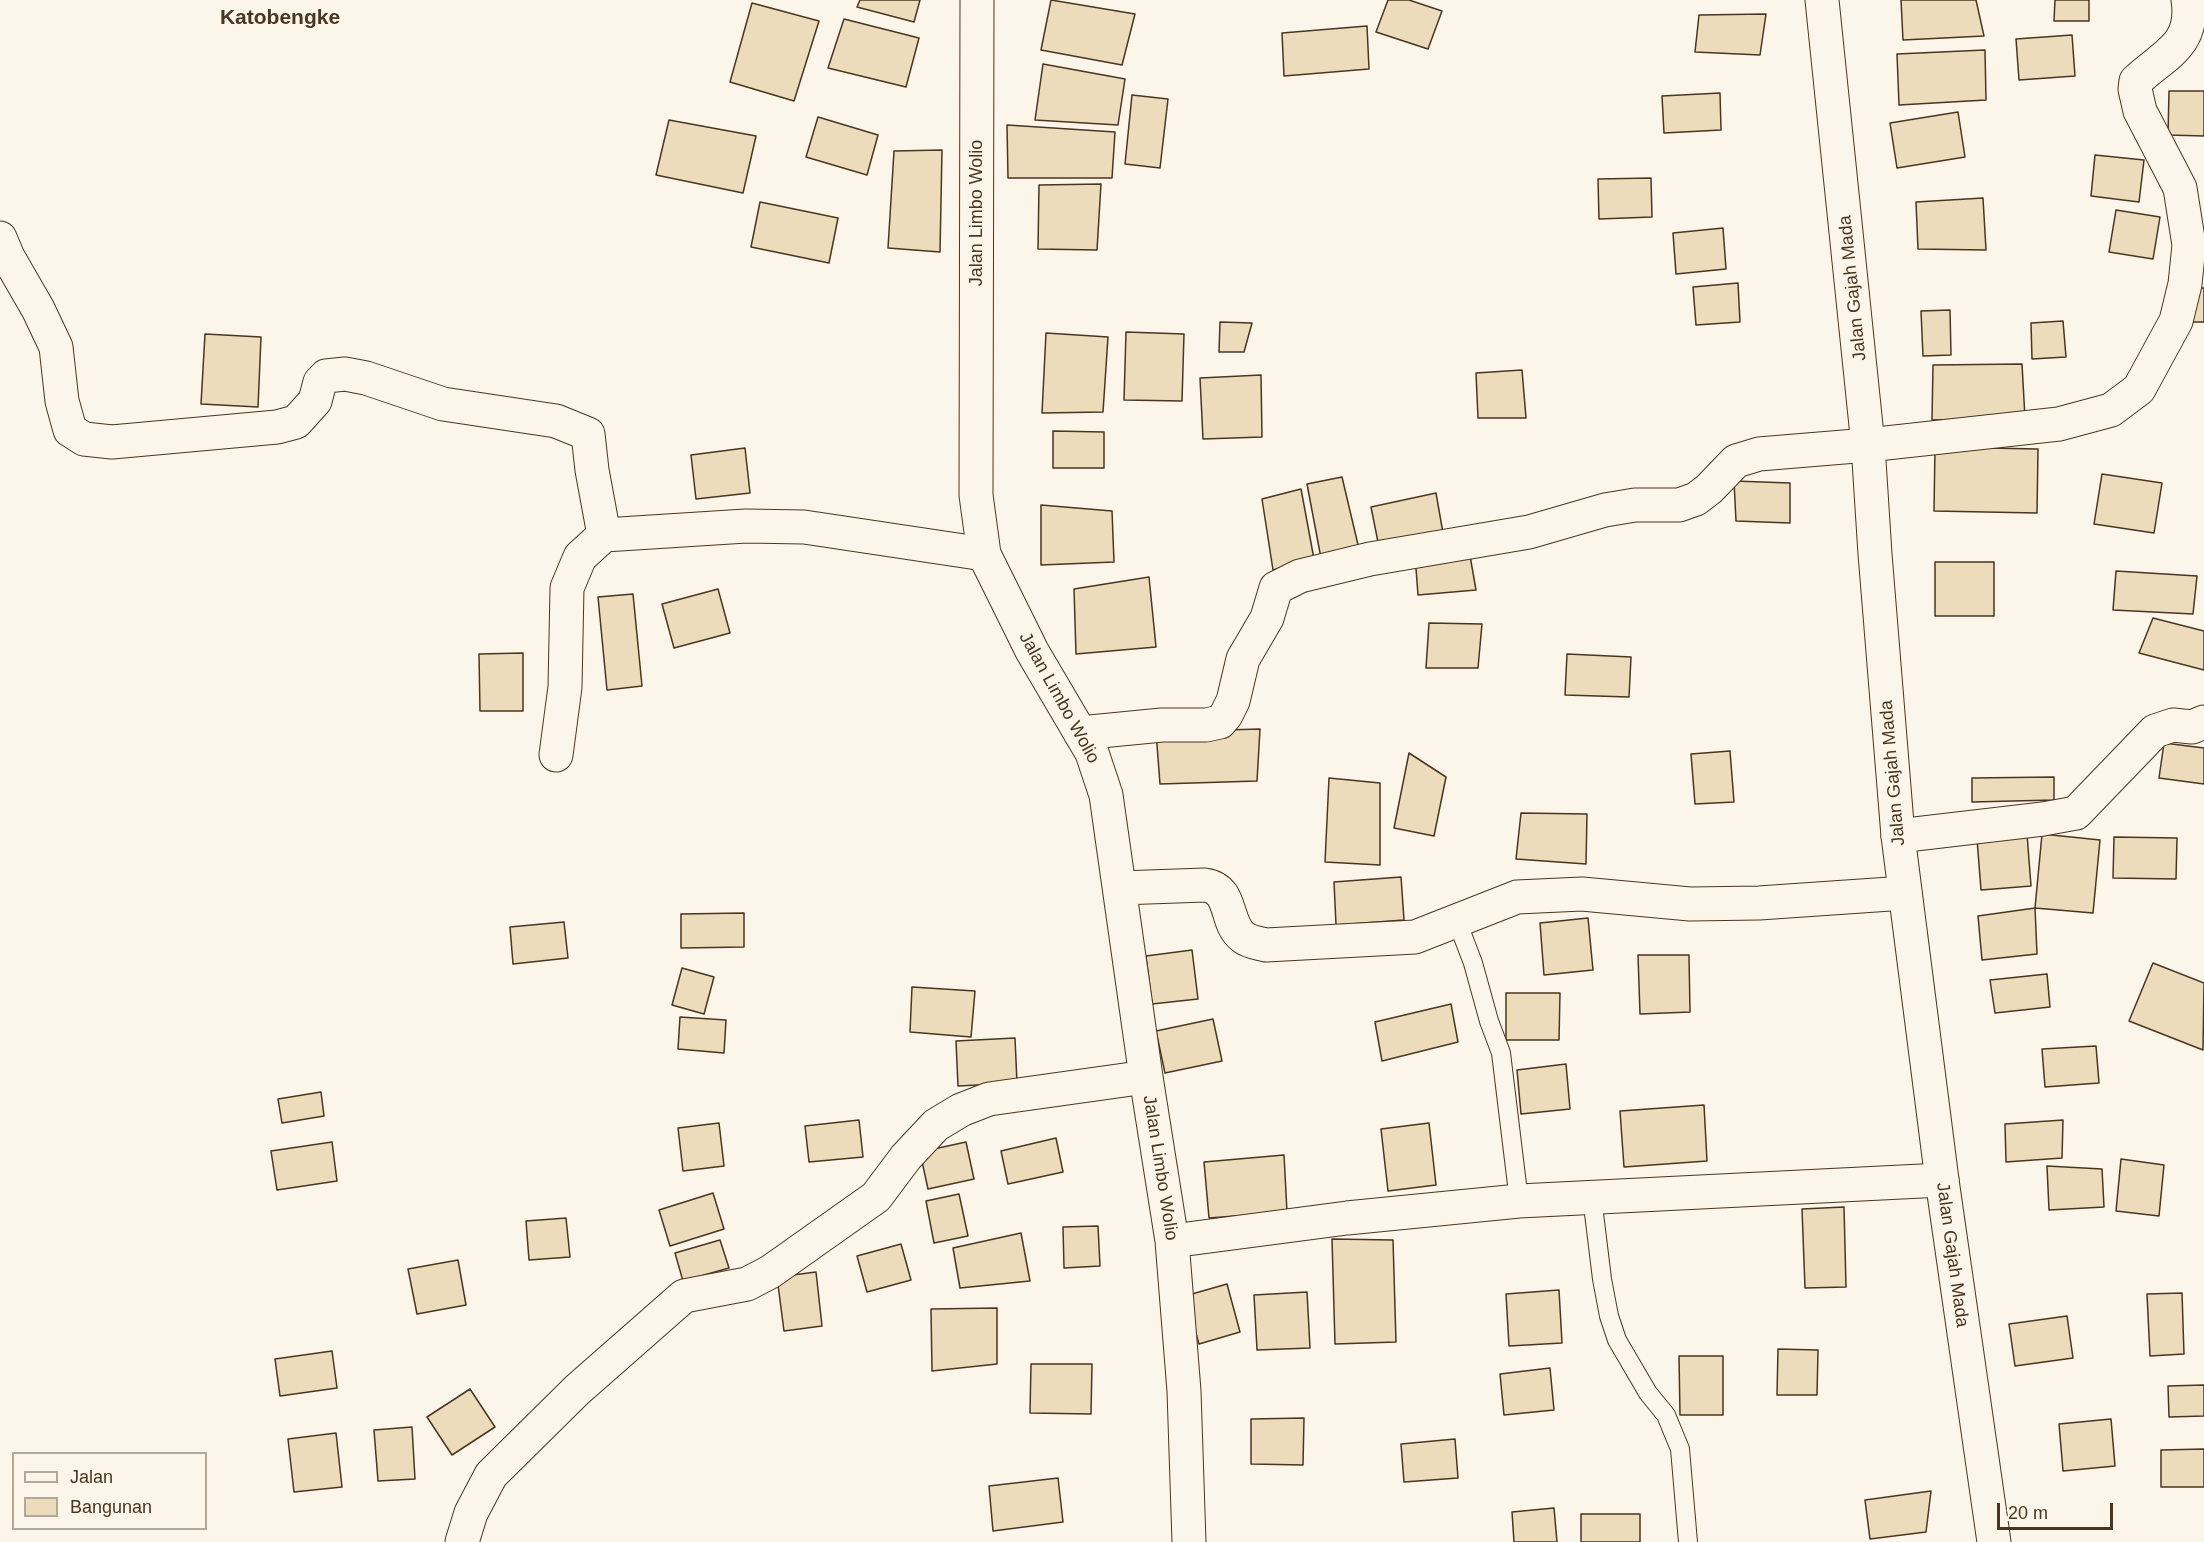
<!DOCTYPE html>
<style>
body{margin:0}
#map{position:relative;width:2204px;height:1542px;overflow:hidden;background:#fbf6e9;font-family:Arial,sans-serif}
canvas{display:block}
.legend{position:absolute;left:12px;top:1452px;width:195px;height:78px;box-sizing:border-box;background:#fbf6e9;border:2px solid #b4a999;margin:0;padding:8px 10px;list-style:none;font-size:18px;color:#4a3520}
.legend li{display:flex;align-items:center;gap:12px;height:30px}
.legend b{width:30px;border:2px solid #b4a999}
.scale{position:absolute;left:1997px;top:1503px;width:116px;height:27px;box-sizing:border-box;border:3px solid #4a3520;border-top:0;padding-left:8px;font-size:18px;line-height:21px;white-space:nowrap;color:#4a3520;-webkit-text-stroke:4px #fbf6e9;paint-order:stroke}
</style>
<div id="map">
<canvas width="2204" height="1542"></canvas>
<ul class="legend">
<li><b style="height:8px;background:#fbf6e9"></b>Jalan</li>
<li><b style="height:16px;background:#ecdcbc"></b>Bangunan</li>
</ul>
<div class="scale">20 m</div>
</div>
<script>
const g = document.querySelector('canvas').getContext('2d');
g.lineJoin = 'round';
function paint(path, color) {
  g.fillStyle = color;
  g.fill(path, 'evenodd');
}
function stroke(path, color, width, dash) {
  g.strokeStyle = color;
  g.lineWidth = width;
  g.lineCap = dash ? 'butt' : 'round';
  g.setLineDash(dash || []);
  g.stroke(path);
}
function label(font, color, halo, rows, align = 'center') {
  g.font = font + ' Arial,sans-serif';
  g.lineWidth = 4.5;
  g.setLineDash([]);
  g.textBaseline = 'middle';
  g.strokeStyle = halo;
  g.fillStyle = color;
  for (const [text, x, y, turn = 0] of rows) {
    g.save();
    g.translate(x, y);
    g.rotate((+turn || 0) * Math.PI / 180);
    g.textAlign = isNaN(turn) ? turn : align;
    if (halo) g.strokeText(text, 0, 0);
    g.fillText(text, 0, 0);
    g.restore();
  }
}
const building = new Path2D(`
 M 860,0 L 920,0 L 914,22 L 857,7 Z
 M 1051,0 L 1135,14 L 1122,65 L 1041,50 Z
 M 1388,0 L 1409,0 L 1442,11 L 1428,49 L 1376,32 Z
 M 1901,0 L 1976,0 L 1984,36 L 1903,40 Z
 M 2055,0 L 2089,0 L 2089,21 L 2054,21 Z
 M 752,3 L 819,21 L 794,101 L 730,82 Z
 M 1766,14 L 1760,55 L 1695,52 L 1699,15 Z
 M 844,19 L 919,38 L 906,87 L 828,68 Z
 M 1367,26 L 1369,69 L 1284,76 L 1282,33 Z
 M 2072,35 L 2075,76 L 2019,80 L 2016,39 Z
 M 1985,50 L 1986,100 L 1899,105 L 1897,54 Z
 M 1043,64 L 1125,79 L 1118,125 L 1035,120 Z
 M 2169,91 L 2204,91 L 2204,136 L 2168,135 Z
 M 1720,93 L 1721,130 L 1664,133 L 1662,96 Z
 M 1132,95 L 1168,99 L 1160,168 L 1125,164 Z
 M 1958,112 L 1965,157 L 1897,168 L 1890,123 Z
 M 818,117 L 878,135 L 867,175 L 806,157 Z
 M 669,120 L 756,136 L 743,193 L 656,175 Z
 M 1007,125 L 1115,132 L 1112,178 L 1008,178 Z
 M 942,150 L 940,252 L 888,248 L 894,151 Z
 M 2095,155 L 2144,160 L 2139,202 L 2091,196 Z
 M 1651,178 L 1652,217 L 1599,219 L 1598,179 Z
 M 1101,184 L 1097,250 L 1038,249 L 1039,185 Z
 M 1983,198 L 1986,250 L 1918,249 L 1916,202 Z
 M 760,202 L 838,218 L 829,263 L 751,247 Z
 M 2116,210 L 2160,217 L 2153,259 L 2109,252 Z
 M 1723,228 L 1726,269 L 1676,274 L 1673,233 Z
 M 1738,283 L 1740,322 L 1696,325 L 1693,287 Z
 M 2191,288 L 2204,288 L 2204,322 L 2191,322 Z
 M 1950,310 L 1951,355 L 1923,356 L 1921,311 Z
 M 2063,321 L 2066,357 L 2032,359 L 2031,323 Z
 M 1220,322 L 1252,323 L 1244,352 L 1219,352 Z
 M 1126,332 L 1184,334 L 1182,401 L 1124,400 Z
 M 1046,333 L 1108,337 L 1103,412 L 1042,413 Z
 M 205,334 L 261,337 L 258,407 L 201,404 Z
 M 2022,364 L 2025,418 L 1932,420 L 1933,365 Z
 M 1522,370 L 1526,418 L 1478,418 L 1476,373 Z
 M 1261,375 L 1262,437 L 1203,439 L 1200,378 Z
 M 1053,431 L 1104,432 L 1104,468 L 1053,468 Z
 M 1935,447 L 2038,449 L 2037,513 L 1934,511 Z
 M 745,448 L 750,493 L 696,499 L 691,455 Z
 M 2102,474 L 2162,483 L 2154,533 L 2094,524 Z
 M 1342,477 L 1359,549 L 1321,558 L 1307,484 Z
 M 1734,481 L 1790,483 L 1790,523 L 1736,521 Z
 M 1301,489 L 1314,559 L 1273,570 L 1262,499 Z
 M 1436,493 L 1443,533 L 1379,547 L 1371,507 Z
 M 1041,505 L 1112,511 L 1114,562 L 1041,565 Z
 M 1469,550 L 1476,590 L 1418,595 L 1415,555 Z
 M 1935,562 L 1994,562 L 1994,616 L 1935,616 Z
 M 2116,571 L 2197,576 L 2193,614 L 2113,610 Z
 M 1149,577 L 1156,647 L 1076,654 L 1074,589 Z
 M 718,589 L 730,633 L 674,648 L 662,604 Z
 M 633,594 L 642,686 L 607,690 L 598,597 Z
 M 2153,618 L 2204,631 L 2204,670 L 2139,653 Z
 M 1429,623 L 1482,624 L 1478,668 L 1426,668 Z
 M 523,653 L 523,711 L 480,711 L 479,654 Z
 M 1567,654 L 1631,657 L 1629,697 L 1565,695 Z
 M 1260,729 L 1257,781 L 1160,784 L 1156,732 Z
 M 2164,743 L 2204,748 L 2204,784 L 2159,778 Z
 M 1730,751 L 1734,802 L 1695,804 L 1691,754 Z
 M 1409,753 L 1446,777 L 1434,836 L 1394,828 Z
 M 2054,777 L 2054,800 L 1972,802 L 1972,778 Z
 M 1329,778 L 1380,783 L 1380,865 L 1325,862 Z
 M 1521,813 L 1587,814 L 1586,864 L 1516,859 Z
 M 2027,834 L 2031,886 L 1981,890 L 1977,839 Z
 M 2042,834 L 2100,840 L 2093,913 L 2035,908 Z
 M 2114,837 L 2177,838 L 2176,879 L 2113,878 Z
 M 1401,877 L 1404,920 L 1336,925 L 1334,882 Z
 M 2035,908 L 2037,954 L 1982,960 L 1978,916 Z
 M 744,913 L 744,947 L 681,948 L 681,914 Z
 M 1588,918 L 1593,970 L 1544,975 L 1540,923 Z
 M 564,922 L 568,958 L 513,964 L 510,927 Z
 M 1192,950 L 1198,999 L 1152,1004 L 1146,956 Z
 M 1638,955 L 1689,955 L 1690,1012 L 1640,1014 Z
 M 2153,963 L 2204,983 L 2203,1050 L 2129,1021 Z
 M 682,968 L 714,977 L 704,1014 L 672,1005 Z
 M 2047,974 L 2050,1007 L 1995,1013 L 1990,980 Z
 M 912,987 L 975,991 L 971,1037 L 910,1032 Z
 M 1506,993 L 1560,993 L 1559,1040 L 1506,1040 Z
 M 1451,1004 L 1458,1042 L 1382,1061 L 1375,1022 Z
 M 680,1017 L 726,1020 L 724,1053 L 678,1049 Z
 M 1213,1019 L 1222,1061 L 1165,1073 L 1156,1031 Z
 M 1015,1038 L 1017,1083 L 958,1086 L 956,1041 Z
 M 2096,1046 L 2099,1083 L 2045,1087 L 2042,1049 Z
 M 1566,1064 L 1570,1109 L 1521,1114 L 1517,1070 Z
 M 321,1092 L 324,1116 L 282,1123 L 278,1099 Z
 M 1704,1105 L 1707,1161 L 1624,1167 L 1620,1111 Z
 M 859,1120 L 863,1157 L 809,1162 L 805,1126 Z
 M 2063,1120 L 2062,1158 L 2006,1162 L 2005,1124 Z
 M 719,1123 L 724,1166 L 683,1171 L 678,1128 Z
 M 1429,1123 L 1436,1185 L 1388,1191 L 1381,1129 Z
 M 1056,1138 L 1063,1172 L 1008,1184 L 1001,1151 Z
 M 332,1142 L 337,1181 L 277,1190 L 271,1151 Z
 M 966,1142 L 974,1179 L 928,1189 L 920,1152 Z
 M 1284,1155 L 1287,1212 L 1209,1218 L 1204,1162 Z
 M 2121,1159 L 2164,1165 L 2159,1216 L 2116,1211 Z
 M 2047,1166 L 2102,1169 L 2104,1207 L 2049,1210 Z
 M 713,1193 L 724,1229 L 670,1246 L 659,1210 Z
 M 959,1194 L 968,1236 L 934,1243 L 926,1201 Z
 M 1844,1207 L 1846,1287 L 1805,1288 L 1802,1209 Z
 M 566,1218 L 570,1257 L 529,1260 L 526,1221 Z
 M 1098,1226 L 1100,1266 L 1064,1268 L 1063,1227 Z
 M 1021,1233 L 1030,1281 L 960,1288 L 953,1248 Z
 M 1332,1239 L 1393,1240 L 1396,1342 L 1335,1344 Z
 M 720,1240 L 729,1268 L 683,1281 L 675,1253 Z
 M 901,1244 L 911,1280 L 867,1292 L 857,1256 Z
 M 458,1260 L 466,1305 L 417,1314 L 408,1269 Z
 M 816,1272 L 822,1326 L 784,1331 L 777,1277 Z
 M 1227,1284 L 1240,1332 L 1199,1344 L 1185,1296 Z
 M 1559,1290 L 1562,1343 L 1509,1346 L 1506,1294 Z
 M 1307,1292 L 1310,1348 L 1257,1350 L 1254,1295 Z
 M 2182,1293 L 2184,1354 L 2150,1356 L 2147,1294 Z
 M 997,1308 L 997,1364 L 932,1371 L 931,1309 Z
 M 2067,1316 L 2073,1358 L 2015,1366 L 2009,1324 Z
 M 1778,1349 L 1818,1350 L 1817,1395 L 1777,1395 Z
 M 332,1351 L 337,1388 L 280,1396 L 275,1359 Z
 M 1679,1356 L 1723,1356 L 1723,1415 L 1680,1415 Z
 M 1031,1364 L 1092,1364 L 1091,1414 L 1030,1413 Z
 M 1550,1368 L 1554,1410 L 1504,1415 L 1500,1374 Z
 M 2204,1385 L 2204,1416 L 2169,1417 L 2168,1386 Z
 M 470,1389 L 495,1427 L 452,1455 L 427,1417 Z
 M 1304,1418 L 1303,1465 L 1251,1464 L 1251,1419 Z
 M 2111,1419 L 2115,1466 L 2063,1471 L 2059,1424 Z
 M 412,1427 L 415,1479 L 378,1481 L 374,1430 Z
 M 336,1433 L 342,1487 L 294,1492 L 288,1439 Z
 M 1455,1439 L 1458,1478 L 1404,1482 L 1401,1444 Z
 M 2204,1449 L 2204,1487 L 2161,1487 L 2161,1450 Z
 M 1058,1478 L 1063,1522 L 993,1531 L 989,1486 Z
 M 1931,1491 L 1926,1532 L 1870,1539 L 1865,1500 Z
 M 1554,1508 L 1557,1542 L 1514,1542 L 1512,1512 Z
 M 1581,1514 L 1640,1514 L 1640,1542 L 1581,1542 Z`);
paint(building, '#ecdcbc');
stroke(building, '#4a3520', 1.5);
const service = new Path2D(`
 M 1457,921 L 1473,963 L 1489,1021 L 1501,1053 L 1519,1201
 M 1592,1197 L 1602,1279 L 1609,1316 L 1617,1340 L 1648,1393 L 1666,1415 L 1680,1449 L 1688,1542`);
const minor = new Path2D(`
 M 977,0 L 976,495 L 984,554 L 1032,651 L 1092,753 L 1106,795 L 1146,1077 L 1172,1241 L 1184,1391 L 1189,1542
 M 0,238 L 8,257 L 38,309 L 56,347 L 62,401 L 70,430 L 84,439 L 112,442 L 277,427 L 296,422 L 315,401 L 320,382 L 326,376 L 345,374 L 366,378 L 443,404 L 556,421 L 588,434 L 592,470 L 604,535
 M 1080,733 L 1162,725 L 1206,725 L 1220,722 L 1226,715 L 1233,701 L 1243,659 L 1267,618 L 1276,588 L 1300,576 L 1370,559 L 1529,532 L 1605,510 L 1635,505 L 1679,505 L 1696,499 L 1709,489 L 1736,461 L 1759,454 L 1868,445 L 2059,424 L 2111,410 L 2139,389 L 2176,321 L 2185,284 L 2189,245 L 2180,188 L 2140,111 L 2135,89 L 2136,81 C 2163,55 2195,46 2188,0
 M 556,755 L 565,687 L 567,588 L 580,557 L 604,535 L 746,526 L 804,527 L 984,554
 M 1898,836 L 2043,819 L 2076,813 L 2155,731 L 2173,725 L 2192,727 L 2204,722
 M 1120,888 L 1205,885 C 1234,889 1224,923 1243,937 C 1249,942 1258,943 1266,945 L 1415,937 L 1517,897 L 1582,894 L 1690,904 L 1759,903 L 1905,893
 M 1172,1241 L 1347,1218 L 1519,1201 L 1942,1180
 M 462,1542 L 471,1513 L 491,1475 L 577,1390 L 684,1296 L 747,1284 L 770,1272 L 876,1197 L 906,1157 L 936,1125 L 961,1110 L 989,1099 L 1146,1077`);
const trunk = new Path2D(`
 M 1822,0 L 1868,445 L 1875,554 L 1898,836 L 1942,1180 L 1994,1542`);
stroke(service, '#4a3520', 20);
stroke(minor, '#4a3520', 35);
stroke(trunk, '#4a3520', 35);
stroke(service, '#fbf6e9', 18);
stroke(minor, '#fbf6e9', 33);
stroke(trunk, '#fbf6e9', 33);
label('18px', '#4a3520', '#fbf6e9', [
 ["Jalan Limbo Wolio",977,213,-90],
 ["Jalan Gajah Mada",1853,288,-96],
 ["Jalan Limbo Wolio",1059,698,61],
 ["Jalan Gajah Mada",1893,773,-95],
 ["Jalan Limbo Wolio",1160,1168,81],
 ["Jalan Gajah Mada",1952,1255,82]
]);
label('bold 21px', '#4a3520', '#fbf6e9', [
 ["Katobengke",280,18]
]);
</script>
